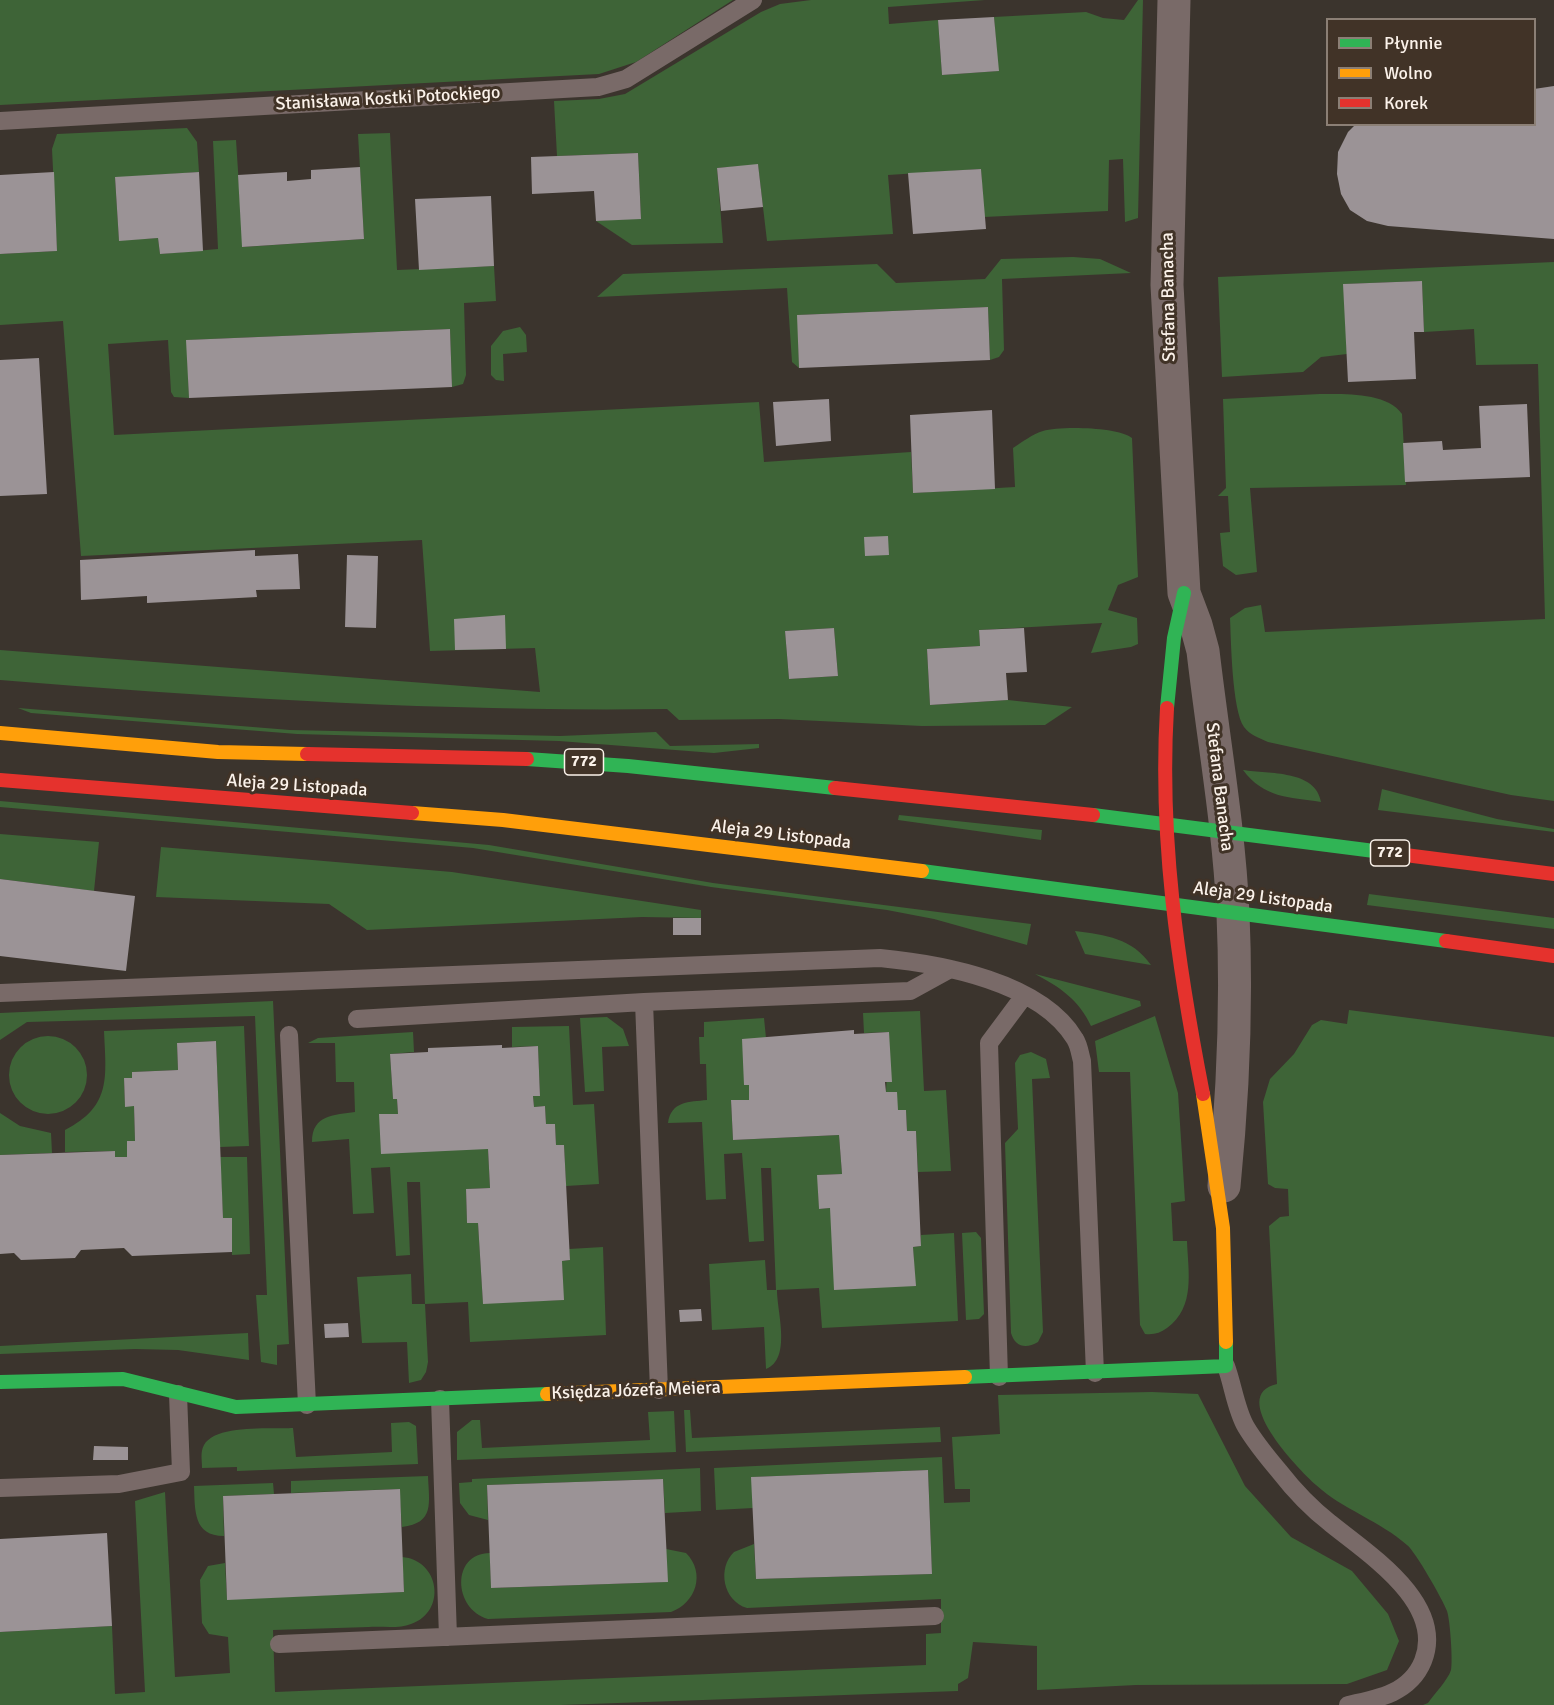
<!DOCTYPE html>
<meta charset="utf-8">
<style>
body{margin:0}
#map{position:relative;width:1554px;height:1705px;overflow:hidden;background:#3b342d;font-family:Signika,sans-serif}
canvas{display:block}
.legend{position:absolute;left:1326px;top:18px;width:210px;height:108px;box-sizing:border-box;background:#413327;border:2px solid #8b7f75;margin:0;padding:8px 10px;list-style:none;font-size:18px;color:#fbf2ea}
.legend li{display:flex;align-items:center;gap:12px;height:30px}
.legend b{width:30px;border:2px solid #8b7f75}
</style>
<div id="map">
<canvas width="1554" height="1705"></canvas>
<ul class="legend">
<li><b style="height:8px;background:#30b455"></b>Płynnie</li>
<li><b style="height:8px;background:#ff9f0a"></b>Wolno</li>
<li><b style="height:8px;background:#e5322d"></b>Korek</li>
</ul>
</div>
<script>
const g = document.querySelector('canvas').getContext('2d');
g.lineJoin = 'round';
function paint(path, color) {
  g.fillStyle = color;
  g.fill(path, 'evenodd');
}
function stroke(path, color, width, dash) {
  g.strokeStyle = color;
  g.lineWidth = width;
  g.lineCap = dash ? 'butt' : 'round';
  g.setLineDash(dash || []);
  g.stroke(path);
}
function label(font, color, halo, rows, align = 'center') {
  g.font = font + ' Signika,sans-serif';
  g.lineWidth = 6;
  g.setLineDash([]);
  g.textBaseline = 'middle';
  g.strokeStyle = halo;
  g.fillStyle = color;
  for (const [text, x, y, turn = 0] of rows) {
    g.save();
    g.translate(x, y);
    g.rotate((+turn || 0) * Math.PI / 180);
    g.textAlign = isNaN(turn) ? turn : align;
    if (halo) g.strokeText(text, 0, 0);
    g.fillText(text, 0, 0);
    g.restore();
  }
}
paint(new Path2D(`
 M 0,0 L 733,0 L 636,62 L 599,74 L 0,105 Z
 M 811,0 L 985,0 L 888,7 L 889,24 L 938,20 L 942,75 L 998,71 L 994,17 L 1086,12 L 1103,18 L 1124,20 L 1138,0 L 1143,0 L 1138,218 L 1125,222 L 1123,159 L 1109,160 L 1108,211 L 984,217 L 981,169 L 888,175 L 893,234 L 767,241 L 758,165 L 717,168 L 723,243 L 632,245 L 596,221 L 641,218 L 638,153 L 557,156 L 554,101 L 599,99 L 625,94 L 761,12 L 780,4 Z
 M 187,128 L 197,142 L 199,172 L 115,178 L 119,240 L 158,238 L 160,254 L 218,249 L 213,141 L 236,140 L 243,247 L 364,239 L 358,134 L 390,133 L 397,270 L 494,266 L 496,301 L 464,303 L 466,375 L 463,384 L 452,387 L 450,329 L 187,340 L 189,398 L 174,397 L 171,392 L 168,340 L 108,344 L 114,435 L 759,402 L 764,462 L 911,452 L 913,493 L 1015,487 L 1013,448 C 1022,442 1033,434 1043,431 C 1060,426 1118,427 1132,438 L 1138,577 L 1118,585 L 1108,610 L 1137,618 L 1138,644 L 1131,647 L 1091,653 L 1102,623 L 979,630 L 980,646 L 927,649 L 930,705 L 1008,700 L 1072,707 L 1045,725 L 922,726 L 779,719 L 679,720 L 667,709 C 444,712 222,698 0,680 L 0,650 L 540,692 L 535,648 L 430,651 L 422,540 L 81,556 L 63,321 L 0,325 L 0,254 L 57,251 L 52,149 L 57,134 ZM 834,628 L 838,676 L 789,679 L 785,631 Z
 M 1073,257 L 1100,259 L 1131,273 L 1002,279 L 1004,350 L 999,357 L 990,360 L 988,307 L 798,315 L 799,368 L 792,362 L 787,288 L 597,297 L 623,274 L 877,264 L 896,283 L 985,279 L 1001,259 Z
 M 1554,262 L 1554,801 L 1511,795 L 1268,742 C 1259,738 1250,735 1244,727 C 1232,710 1231,641 1230,618 L 1245,608 L 1261,605 L 1265,632 L 1545,619 L 1538,364 L 1476,365 L 1474,329 L 1424,332 L 1422,281 L 1344,284 L 1347,354 L 1321,357 L 1303,372 L 1222,377 L 1218,277 Z
 M 520,327 L 526,335 L 527,352 L 503,354 L 504,381 L 496,380 L 491,375 L 491,346 L 503,331 Z
 M 1320,394 C 1344,394 1387,392 1402,414 L 1406,485 L 1250,488 L 1257,572 L 1236,575 L 1223,566 L 1220,533 L 1230,532 L 1228,496 L 1218,496 L 1226,488 L 1223,399 Z
 M 18,708 L 290,730 L 560,736 L 656,732 L 670,746 L 759,744 L 759,748 L 714,753 L 559,741 L 297,734 L 31,713 Z
 M 1243,770 C 1269,774 1316,770 1321,802 C 1288,797 1264,798 1243,770 Z
 M 1382,789 L 1497,819 L 1554,829 L 1554,832 L 1378,810 Z
 M 0,801 L 489,845 L 713,883 L 1031,924 L 1027,945 L 934,919 L 887,910 L 711,887 L 473,848 L 0,807 Z
 M 899,815 L 1042,830 L 1041,840 L 898,820 Z
 M 0,834 L 99,842 L 94,891 L 0,879 Z
 M 161,847 L 452,872 L 701,910 L 701,918 L 642,917 L 367,930 L 329,904 L 156,897 Z
 M 1369,894 L 1554,918 L 1554,929 L 1367,905 Z
 M 1075,931 C 1106,935 1132,938 1151,965 L 1085,954 Z
 M 1035,974 L 1140,1001 L 1141,1006 L 1091,1026 C 1079,1000 1060,987 1035,974 Z
 M 273,1001 L 289,1344 L 277,1345 L 277,1365 L 261,1362 L 256,1295 L 267,1295 L 255,1016 L 27,1022 L 0,1040 L 0,1013 Z
 M 1349,1010 L 1554,1037 L 1554,1705 L 1423,1705 L 1428,1703 C 1434,1694 1448,1680 1451,1670 C 1453,1661 1450,1619 1447,1611 C 1443,1600 1415,1551 1407,1545 C 1380,1521 1342,1509 1316,1485 C 1297,1468 1227,1395 1277,1384 L 1269,1226 L 1280,1217 L 1289,1216 L 1288,1189 L 1275,1188 L 1268,1184 L 1263,1102 L 1270,1079 L 1294,1054 L 1312,1025 L 1321,1020 L 1347,1024 Z
 M 920,1011 L 924,1091 L 946,1090 L 951,1171 L 918,1172 L 916,1131 L 907,1131 L 906,1110 L 898,1110 L 886,1092 L 889,1032 L 864,1033 L 863,1013 Z
 M 1155,1016 L 1178,1093 L 1185,1201 L 1171,1203 L 1173,1241 L 1187,1241 C 1188,1271 1196,1307 1167,1328 C 1160,1333 1154,1335 1145,1334 L 1140,1325 L 1130,1072 L 1099,1072 L 1095,1041 Z
 M 607,1017 L 623,1029 L 629,1046 L 602,1047 L 604,1091 L 585,1092 L 580,1018 Z
 M 764,1018 L 766,1038 L 749,1085 L 749,1100 L 731,1101 L 733,1140 L 839,1135 L 842,1174 L 818,1175 L 819,1209 L 830,1208 L 915,1286 L 913,1247 L 921,1246 L 921,1235 L 954,1233 L 958,1321 L 822,1328 L 819,1288 L 777,1290 C 777,1312 792,1359 766,1369 L 764,1327 L 712,1330 L 709,1264 L 765,1260 L 767,1290 L 776,1290 L 771,1168 L 761,1168 L 764,1241 L 749,1242 L 742,1153 L 724,1154 L 726,1199 L 706,1200 L 702,1122 L 668,1123 C 671,1101 689,1102 707,1100 L 706,1064 L 700,1064 L 699,1037 L 704,1037 L 704,1022 Z
 M 244,1026 L 249,1146 L 220,1147 L 216,1041 L 177,1043 L 178,1070 L 132,1072 L 132,1078 L 124,1078 L 125,1106 L 134,1106 L 135,1141 L 127,1141 L 127,1157 L 115,1157 L 115,1151 L 65,1152 L 65,1130 C 112,1106 106,1077 104,1031 Z
 M 569,1026 L 573,1105 L 594,1104 L 599,1184 L 566,1186 L 564,1145 L 556,1145 L 555,1124 L 546,1124 L 545,1106 L 534,1107 L 533,1096 L 540,1096 L 538,1046 L 512,1047 L 512,1027 Z
 M 413,1032 L 414,1052 L 390,1054 L 393,1099 L 397,1099 L 398,1114 L 379,1115 L 488,1149 L 490,1188 L 466,1189 L 467,1223 L 478,1223 L 483,1303 L 563,1300 L 562,1261 L 570,1260 L 569,1249 L 603,1247 L 606,1335 L 470,1342 L 468,1302 L 425,1304 L 428,1362 L 426,1372 L 421,1380 L 409,1383 L 407,1342 L 362,1343 L 357,1277 L 411,1274 L 412,1304 L 425,1304 L 420,1182 L 407,1182 L 410,1255 L 396,1256 L 390,1167 L 371,1168 L 374,1213 L 353,1214 L 349,1139 L 312,1142 C 312,1114 335,1115 355,1112 L 354,1082 L 336,1082 L 335,1043 L 308,1043 L 318,1038 Z
 M9 1075a39 39 0 1 1 78 0a39 39 0 1 1-78 0Z
 M 1031,1052 L 1046,1059 L 1050,1078 L 1032,1079 L 1043,1332 L 1038,1342 C 1026,1349 1015,1347 1011,1333 L 1005,1143 L 1018,1129 L 1015,1063 L 1020,1055 Z
 M 0,1113 L 20,1126 L 51,1133 L 52,1153 L 0,1155 Z
 M 220,1157 L 247,1157 L 250,1254 L 232,1255 L 232,1218 L 223,1218 Z
 M 976,1232 L 981,1238 L 984,1314 L 979,1319 L 966,1320 L 962,1233 Z
 M 248,1333 L 249,1360 L 178,1350 L 135,1349 L 0,1354 L 0,1346 Z
 M 1152,1392 L 1198,1394 L 1245,1486 L 1291,1537 L 1352,1571 L 1388,1614 L 1399,1641 L 1387,1670 L 1347,1684 L 1136,1685 L 1037,1690 L 1037,1646 L 973,1642 L 968,1678 L 958,1684 L 958,1691 L 561,1705 L 0,1705 L 0,1632 L 112,1626 L 115,1694 L 145,1692 L 135,1501 L 165,1492 L 175,1677 L 230,1673 L 228,1637 L 209,1634 L 202,1623 L 200,1580 L 208,1566 L 225,1563 L 227,1599 L 404,1592 L 402,1557 C 440,1560 447,1612 411,1624 C 399,1629 382,1626 369,1627 C 337,1628 305,1629 273,1630 L 275,1692 L 926,1665 L 926,1634 L 941,1633 L 941,1599 L 747,1608 C 723,1601 717,1568 734,1552 L 754,1544 L 756,1579 L 932,1574 L 928,1470 L 752,1477 L 753,1508 L 716,1510 L 714,1468 L 942,1457 L 944,1503 L 970,1502 L 970,1489 L 955,1489 L 952,1437 L 1000,1434 L 998,1395 Z
 M 684,1410 L 690,1410 L 692,1438 L 940,1427 L 941,1442 L 686,1452 Z
 M 674,1411 L 676,1452 L 457,1460 L 457,1432 L 472,1420 L 480,1420 L 482,1448 L 650,1440 L 648,1412 Z
 M 409,1422 L 416,1426 L 418,1464 L 237,1471 L 237,1467 L 202,1468 C 202,1460 200,1452 204,1445 C 215,1424 272,1429 293,1428 L 296,1457 L 392,1452 L 391,1423 Z
 M 700,1468 L 701,1511 L 665,1513 L 663,1479 L 487,1485 L 488,1520 L 469,1515 L 460,1503 L 459,1483 L 472,1482 L 472,1479 Z
 M 428,1476 C 429,1503 435,1523 402,1527 L 399,1489 L 291,1493 L 291,1481 Z
 M 273,1483 L 274,1494 L 223,1496 L 224,1536 C 193,1536 195,1510 194,1486 Z
 M 666,1549 L 686,1553 C 706,1573 696,1603 671,1612 L 488,1619 C 453,1609 451,1553 490,1553 L 491,1588 L 667,1582 Z`), '#3e6437');
paint(new Path2D(`
 M 994,17 L 999,71 L 942,75 L 938,20 Z
 M 1554,86 L 1554,239 L 1388,226 L 1367,221 L 1350,210 L 1341,194 L 1337,174 L 1338,152 L 1348,132 L 1356,124 L 1534,124 L 1534,89 Z
 M 638,153 L 641,219 L 596,221 L 594,191 L 532,194 L 531,157 Z
 M 758,164 L 763,207 L 721,211 L 717,168 Z
 M 360,167 L 364,239 L 242,247 L 238,175 L 287,172 L 287,181 L 311,179 L 311,170 Z
 M 981,169 L 986,229 L 913,234 L 908,173 Z
 M 54,172 L 57,251 L 0,254 L 0,175 Z
 M 199,172 L 203,251 L 160,254 L 158,238 L 119,241 L 115,177 Z
 M 491,196 L 494,266 L 419,270 L 415,199 Z
 M 1422,281 L 1424,332 L 1414,332 L 1416,379 L 1348,382 L 1343,284 Z
 M 988,307 L 990,360 L 799,368 L 797,315 Z
 M 450,329 L 452,387 L 189,398 L 186,340 Z
 M 39,358 L 47,494 L 0,496 L 0,360 Z
 M 829,399 L 831,441 L 776,446 L 773,402 Z
 M 1527,404 L 1530,477 L 1405,482 L 1403,443 L 1442,441 L 1443,450 L 1481,448 L 1479,406 Z
 M 992,410 L 995,489 L 913,493 L 910,415 Z
 M 888,536 L 889,555 L 865,556 L 864,537 Z
 M 255,550 L 255,556 L 298,554 L 300,589 L 256,590 L 257,597 L 147,603 L 147,596 L 81,600 L 80,560 Z
 M 347,555 L 378,556 L 376,628 L 345,627 Z
 M 505,615 L 506,649 L 455,650 L 454,619 Z
 M 834,628 L 838,676 L 789,679 L 785,631 Z
 M 1024,628 L 1027,672 L 1006,673 L 1008,700 L 930,705 L 927,649 L 980,646 L 979,630 Z
 M 0,879 L 135,896 L 126,971 L 0,956 Z
 M 673,918 L 701,918 L 701,935 L 673,935 Z
 M 854,1030 L 854,1034 L 889,1032 L 892,1082 L 885,1082 L 886,1092 L 897,1092 L 898,1110 L 906,1110 L 907,1131 L 916,1131 L 921,1246 L 913,1247 L 916,1286 L 834,1290 L 830,1208 L 819,1209 L 817,1175 L 842,1174 L 839,1135 L 733,1140 L 731,1100 L 749,1100 L 749,1085 L 744,1085 L 742,1039 Z
 M 216,1041 L 223,1218 L 232,1218 L 232,1252 L 132,1256 L 124,1248 L 81,1250 L 75,1258 L 21,1260 L 14,1253 L 0,1254 L 0,1155 L 115,1151 L 115,1157 L 127,1157 L 127,1141 L 135,1141 L 134,1106 L 125,1107 L 124,1078 L 132,1078 L 132,1072 L 178,1070 L 177,1043 Z
 M 502,1045 L 502,1048 L 538,1046 L 540,1096 L 533,1096 L 534,1107 L 545,1106 L 546,1124 L 555,1124 L 556,1145 L 564,1145 L 570,1260 L 562,1261 L 564,1300 L 483,1304 L 478,1223 L 467,1223 L 466,1189 L 490,1188 L 488,1149 L 381,1154 L 379,1114 L 398,1114 L 397,1099 L 393,1099 L 390,1054 L 428,1052 L 428,1048 Z
 M 701,1309 L 702,1321 L 680,1322 L 679,1310 Z
 M 348,1323 L 349,1337 L 325,1338 L 324,1324 Z
 M 94,1446 L 128,1447 L 128,1460 L 93,1460 Z
 M 928,1470 L 932,1574 L 756,1579 L 751,1477 Z
 M 663,1479 L 668,1582 L 491,1588 L 487,1485 Z
 M 400,1489 L 404,1592 L 227,1600 L 223,1496 Z
 M 107,1533 L 112,1626 L 0,1632 L 0,1539 Z`), '#9b9396');
stroke(new Path2D(`
 M 0,121 L 598,87 L 626,79 L 753,0
 M 0,993 L 880,958 C 942,964 1041,982 1075,1039 C 1079,1045 1080,1054 1082,1061 L 1095,1373
 M 644,1002 L 659,1390
 M 357,1019 L 644,1002 L 910,991 L 950,969
 M 289,1035 L 307,1405
 M 1226,1366 C 1233,1385 1236,1410 1246,1427 C 1255,1442 1268,1458 1279,1471 C 1293,1489 1312,1509 1330,1523 C 1368,1554 1446,1603 1423,1661 C 1410,1693 1378,1699 1348,1705
 M 999,1377 L 989,1043 L 1024,996
 M 440,1399 L 448,1637
 M 0,1488 L 119,1484 L 181,1472 L 178,1394
 M 279,1644 L 935,1616`), '#796a68', 18);
stroke(new Path2D(`
 M 1174,0 L 1167,285 L 1184,593 L 1196,625 L 1203,651 C 1213,738 1229,826 1233,914 C 1237,1005 1233,1096 1224,1186`), '#796a68', 33);
stroke(new Path2D(`
 M 1167,708 L 1174,638 L 1184,593
 M 527,759 L 628,766 L 835,788
 M 1093,815 L 1382,852
 M 922,871 L 1446,941
 M 965,1377 L 1226,1366 L 1226,1342
 M 0,1382 L 123,1379 L 236,1407 L 547,1394`), '#30b455', 14);
stroke(new Path2D(`
 M 0,733 L 218,752 L 307,754
 M 412,813 L 503,820 L 922,871
 M 1203,1094 L 1223,1228 L 1226,1342
 M 547,1394 L 965,1377`), '#ff9f0a', 14);
stroke(new Path2D(`
 M 1167,708 C 1159,839 1178,966 1203,1094
 M 307,754 L 527,759
 M 0,780 L 412,813
 M 835,788 L 1093,815
 M 1382,852 L 1554,874
 M 1446,941 L 1554,956`), '#e5322d', 14);
for (const [x, y, w] of [
 [584,762,39],
 [1390,853,39]
]) {
  const box = new Path2D();
  box.roundRect(x - w / 2, y - 13, w, 26, 4.5);
  g.fillStyle = '#413327';
  g.fill(box);
  stroke(box, '#fbf2ea', 1.5);
}
label('bold 16px', '#fbf2ea', null, [
 ["772",584,762],
 ["772",1390,853]
]);
label('18px', '#fbf2ea', '#413327', [
 ["Stanisława Kostki Potockiego",388,99,-3],
 ["Stefana Banacha",1169,297,-91],
 ["Aleja 29 Listopada",297,786,4],
 ["Stefana Banacha",1219,787,83],
 ["Aleja 29 Listopada",781,835,7],
 ["Aleja 29 Listopada",1263,898,8],
 ["Księdza Józefa Meiera",636,1391,-2]
]);
</script>
